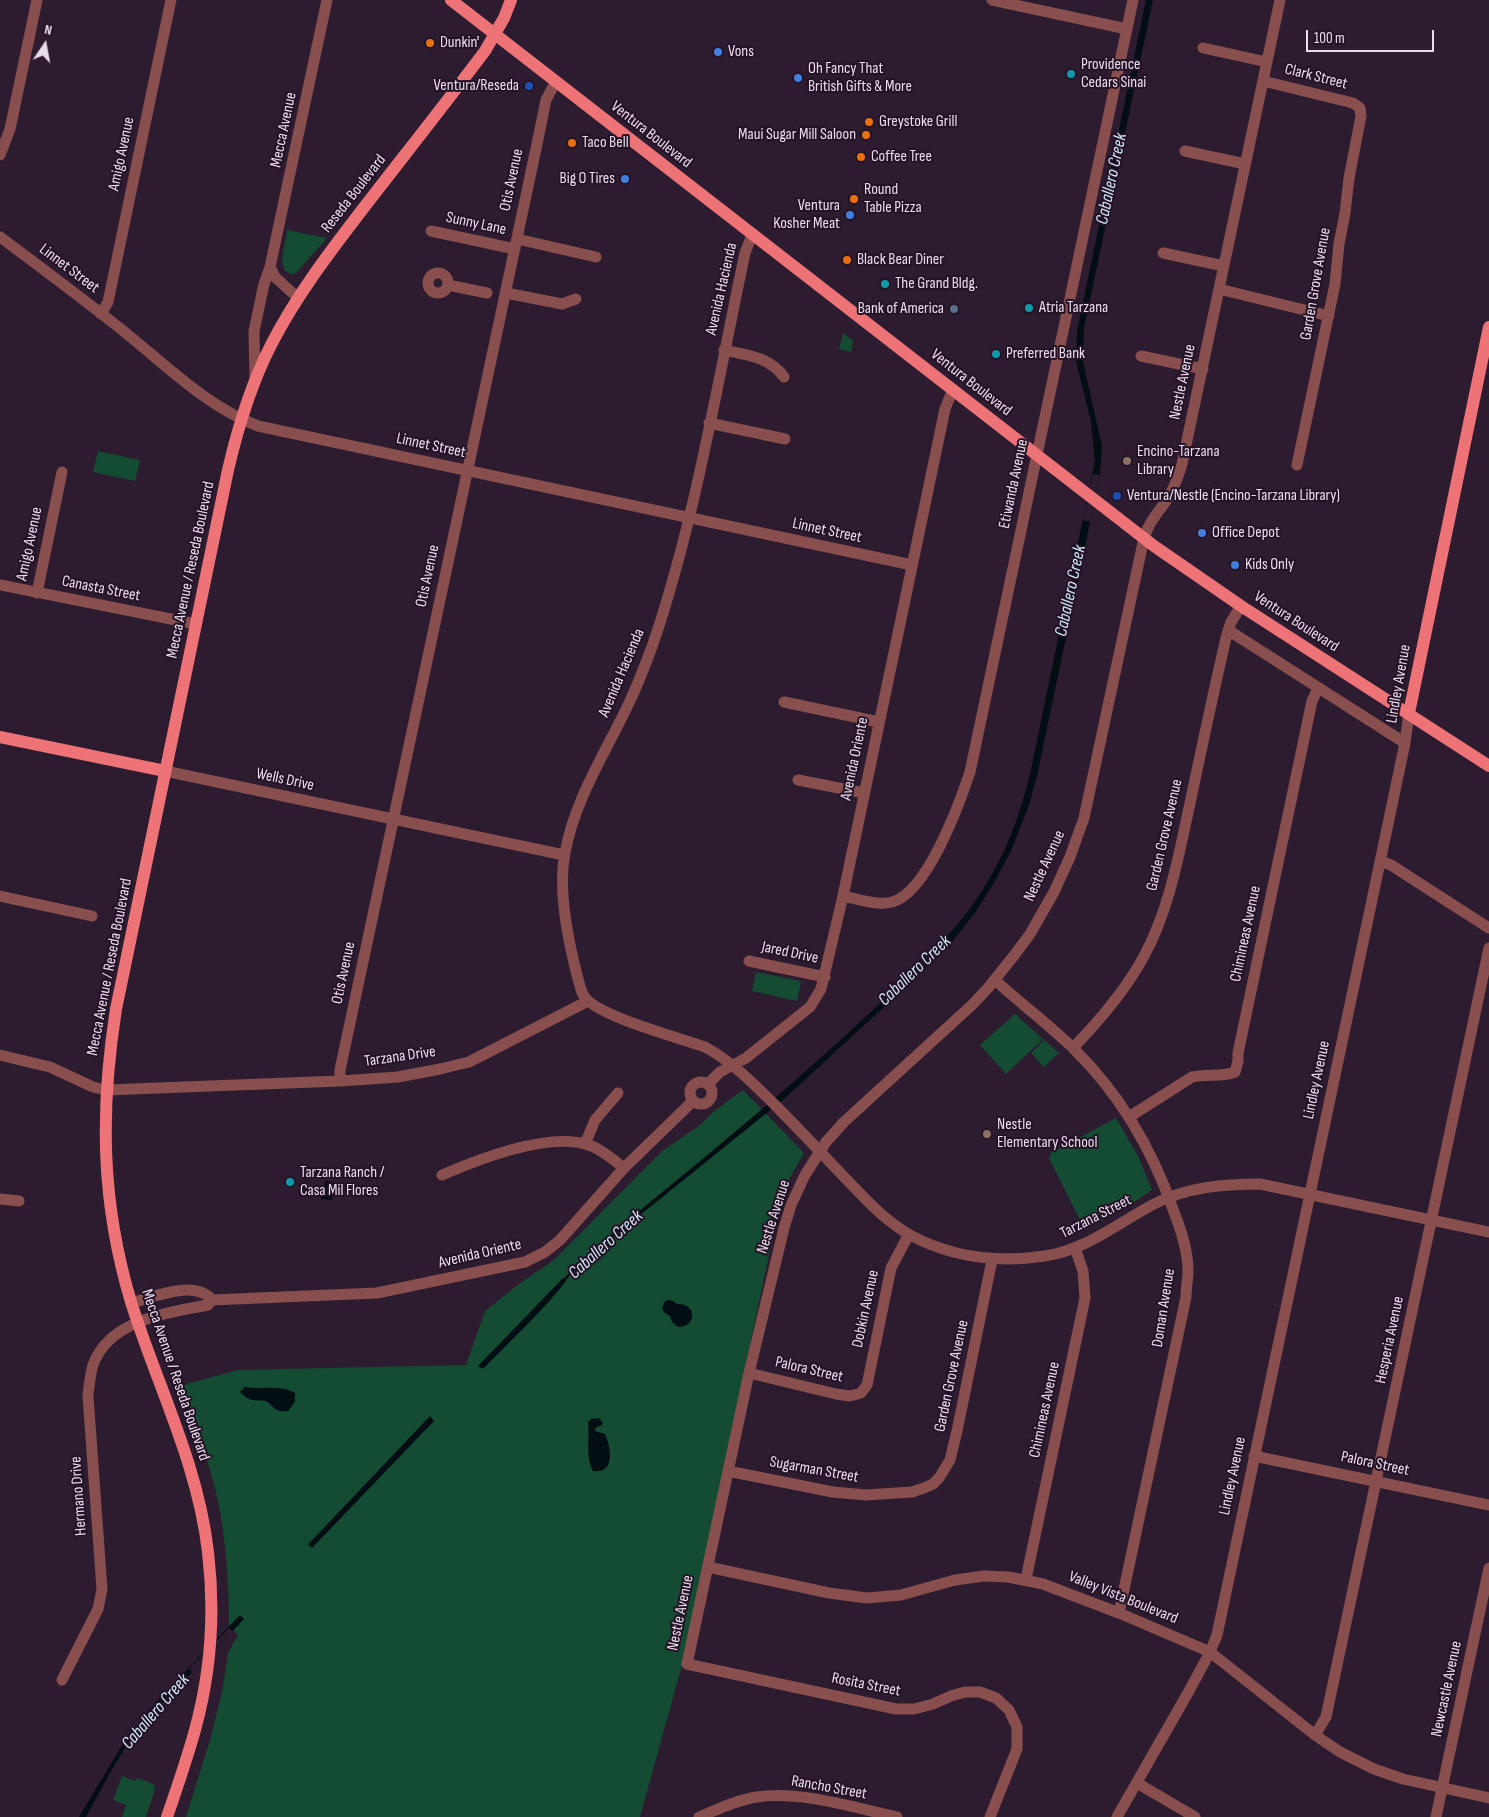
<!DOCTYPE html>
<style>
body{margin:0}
#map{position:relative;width:1489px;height:1817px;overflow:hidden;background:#2d1c30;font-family:"Sofia Sans Condensed",sans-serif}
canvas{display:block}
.north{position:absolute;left:20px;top:20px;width:50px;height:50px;-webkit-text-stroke:4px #241326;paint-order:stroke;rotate:12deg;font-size:14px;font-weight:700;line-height:20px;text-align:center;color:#e9ddeb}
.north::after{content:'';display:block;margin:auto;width:18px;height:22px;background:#e9ddeb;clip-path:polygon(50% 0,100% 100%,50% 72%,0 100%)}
.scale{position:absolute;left:1306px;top:30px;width:128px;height:22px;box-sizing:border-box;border:2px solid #e9ddeb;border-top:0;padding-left:6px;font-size:15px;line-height:18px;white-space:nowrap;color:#e9ddeb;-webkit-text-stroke:4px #241326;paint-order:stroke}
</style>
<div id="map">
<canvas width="1489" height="1817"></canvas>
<div class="north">N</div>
<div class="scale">100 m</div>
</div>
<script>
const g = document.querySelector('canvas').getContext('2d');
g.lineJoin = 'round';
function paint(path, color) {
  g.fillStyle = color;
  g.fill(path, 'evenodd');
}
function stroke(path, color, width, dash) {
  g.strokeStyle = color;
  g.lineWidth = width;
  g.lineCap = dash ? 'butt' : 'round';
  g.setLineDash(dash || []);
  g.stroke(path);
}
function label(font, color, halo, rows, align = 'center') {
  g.font = font + ' "Sofia Sans Condensed",sans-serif';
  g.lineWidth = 4;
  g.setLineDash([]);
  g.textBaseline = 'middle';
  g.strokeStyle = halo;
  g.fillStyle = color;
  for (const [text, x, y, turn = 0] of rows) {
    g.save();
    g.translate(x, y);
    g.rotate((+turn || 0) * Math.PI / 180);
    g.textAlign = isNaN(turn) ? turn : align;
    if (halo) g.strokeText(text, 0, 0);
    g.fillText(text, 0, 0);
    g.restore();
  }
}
paint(new Path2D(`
 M 287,230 L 327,238 L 296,273 L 291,274 L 284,270 L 282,258 Z
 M 843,333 L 853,341 L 851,352 L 839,349 Z
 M 98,451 L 140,460 L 135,481 L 93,472 Z
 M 756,972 L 801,981 L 797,1001 L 752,991 Z
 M 1015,1014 L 1043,1039 L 1006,1074 L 980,1045 Z
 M 1044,1040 L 1059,1053 L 1044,1067 L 1031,1053 Z
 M 743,1090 L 802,1151 L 803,1155 L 783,1189 L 682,1665 L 640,1817 L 186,1817 L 211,1737 L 223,1687 L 228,1653 L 238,1635 L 229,1626 C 229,1581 226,1537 216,1492 C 207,1456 194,1421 183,1385 L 238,1370 L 466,1365 L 485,1311 L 519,1284 L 555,1259 L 662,1151 L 699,1126 L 714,1111 Z
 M 1116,1118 L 1138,1156 L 1152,1190 L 1133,1203 L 1085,1230 L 1049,1158 L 1051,1153 Z
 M 122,1776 L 134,1781 L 138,1778 L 153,1784 L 155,1789 L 146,1817 L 122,1817 L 126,1805 L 113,1800 Z`), '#134c32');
paint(new Path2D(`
 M 1146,0 L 1153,0 L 1084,328 L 1083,362 L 1102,446 L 1100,475 L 1037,776 L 1029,805 L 1011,851 L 994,883 L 975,913 L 951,943 L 884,1007 L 784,1099 L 603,1245 L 577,1271 L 574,1268 C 607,1236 642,1209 677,1180 C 745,1124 813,1067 877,1006 C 915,970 955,934 983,889 C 1006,854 1020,815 1030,774 L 1095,461 L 1091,421 L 1076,361 L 1077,331 Z
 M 325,1181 L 334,1182 L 332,1200 L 321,1199 L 321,1195 L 324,1195 Z
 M 563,1278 L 566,1281 C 541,1313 511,1340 483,1369 L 478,1366 Z
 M 668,1300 L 673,1301 L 677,1304 C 696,1302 698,1327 678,1327 L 672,1322 L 670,1316 L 665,1313 L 662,1309 L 664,1302 Z
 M 245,1387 C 262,1390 279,1384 295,1393 L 295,1402 L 288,1411 C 273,1412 277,1409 266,1401 C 253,1400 250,1402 240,1392 Z
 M 430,1416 L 434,1421 L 312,1548 L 308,1544 L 317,1535 Z
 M 599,1418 L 603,1423 L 601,1426 L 596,1427 L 595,1431 L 605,1434 C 611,1447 616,1474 593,1471 C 585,1454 590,1441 588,1422 L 591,1419 Z
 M 240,1615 L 244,1619 C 208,1659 165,1695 132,1738 C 114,1763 101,1790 86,1817 L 79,1817 L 127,1737 L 156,1702 Z`), '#020e13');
paint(new Path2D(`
 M 1093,474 L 1100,475 L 1090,522 L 1083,520 Z
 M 229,1628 L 233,1631 L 192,1673 L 189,1669 Z`), '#2d1c30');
stroke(new Path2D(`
 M 562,1282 L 576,1268`), '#020e13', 2.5);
stroke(new Path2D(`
 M 992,0 L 1127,29
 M 1203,48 L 1267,62
 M 1263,81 L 1353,103 L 1360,108 L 1361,116 L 1349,178 L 1345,213 L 1339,244 L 1335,284 L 1297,465
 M 1185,151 L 1245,164
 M 0,155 L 10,129 L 37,0
 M 431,231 L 515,249
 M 752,235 L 745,253 C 717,384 696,517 653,644 C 646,663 638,684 629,703 C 606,752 575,798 565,853 C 558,888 568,940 577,975 C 579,981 580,990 584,996 C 596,1016 680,1038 705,1047 C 731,1061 753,1083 774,1104 C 800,1130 825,1157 850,1183 C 868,1202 887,1222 910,1235 C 953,1258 998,1263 1045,1256 C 1086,1250 1118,1223 1154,1204 C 1187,1187 1224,1184 1260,1184 L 1489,1232
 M 0,237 C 43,269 86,301 127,334 C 168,367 208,407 258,426 L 912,565
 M 517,239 L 596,257
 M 1163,253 L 1224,266
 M 270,267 L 275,277 L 298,298
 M428 283a10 10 0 1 1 20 0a10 10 0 1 1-20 0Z
 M 448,285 L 487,293
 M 1219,289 L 1329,316
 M 506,293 L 562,304 L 576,299
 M 101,314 L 108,302 L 171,0
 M 724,350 C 747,355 770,357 784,377
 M 1141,356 L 1203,369
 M 255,380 L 254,331 L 264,284 L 270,267 L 327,0
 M 709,423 L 785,439
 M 0,585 L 196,624
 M 37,593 L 62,472
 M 1228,630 L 1405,743
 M 784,702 L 879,722
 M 165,771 L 564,855
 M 798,780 L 864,793
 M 1380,861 L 1391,865 L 1489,928
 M 0,896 L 92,916
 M 843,896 C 857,899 877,906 892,902 C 927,893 959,805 970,772 L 1133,0
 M 749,961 L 825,977
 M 995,980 C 1020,1003 1048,1024 1073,1048 C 1119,1093 1153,1151 1174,1212 C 1181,1230 1188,1250 1188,1271 C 1188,1279 1186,1288 1186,1297 L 1119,1613
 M 1073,1048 C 1100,1020 1126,990 1144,956 C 1169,910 1178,858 1189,808 C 1201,751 1213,694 1226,638 L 1231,622 L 1241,606
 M 0,1055 L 50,1067 L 93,1087 L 106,1090 L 340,1081 L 398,1077 L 440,1069 L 469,1062 L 588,1001
 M 340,1081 L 340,1070 L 537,144 L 546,100 L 556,81
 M690 1093a11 11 0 1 1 22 0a11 11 0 1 1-22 0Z
 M 708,1084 L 720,1072 L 746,1058 L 810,1007 L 821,989 L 843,896 L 945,409 L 953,389
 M 1129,1117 L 1192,1077 C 1206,1074 1225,1077 1235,1072 L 1238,1061 L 1238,1053 L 1312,701 L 1318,688
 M 585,1144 L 595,1120 L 618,1093
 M 442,1175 C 479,1159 545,1133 585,1144 C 599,1147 612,1159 624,1168
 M 0,1199 L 19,1201
 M 132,1303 C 153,1297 195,1279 212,1300 L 377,1293 L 525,1262 L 545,1252 L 560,1240 L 624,1168 L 693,1101
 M 749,1373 L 836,1394 L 850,1396 L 861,1393 L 867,1385 L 891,1268 L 909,1234
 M 1254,1456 L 1489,1505
 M 728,1471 L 833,1492 L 866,1495 L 912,1492 L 924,1488 L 933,1484 L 939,1478 L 950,1460 L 957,1431 L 992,1260
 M 708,1567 L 829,1593 L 867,1598 L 901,1595 L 955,1580 L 984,1576 L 1008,1577 L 1043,1584 L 1119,1613 L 1210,1652 L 1315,1735 L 1340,1752 L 1374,1769 L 1403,1779 L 1489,1798
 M 1026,1579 L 1085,1298 L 1083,1271 L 1075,1248
 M 62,1680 L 98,1609 L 102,1589 L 88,1396 C 89,1385 90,1375 93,1365 C 109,1320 167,1313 208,1305 L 212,1300
 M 1315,1735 L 1326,1717 L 1489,948
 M 1137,1783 L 1195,1817
 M 699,1817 C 718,1809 737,1800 757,1797 C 799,1790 855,1808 897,1817
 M 990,1817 L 1017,1749 L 1017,1727 L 1009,1710 L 996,1698 L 980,1692 L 965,1692 L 951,1696 L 933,1704 L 914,1709 L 896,1709 L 687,1664 L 749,1373 L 784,1228 L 791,1205 L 805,1175 L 826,1142 L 844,1122 L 973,1004 L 988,988 L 1016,953 L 1030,934 L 1054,892 L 1070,857 L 1084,818 L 1144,538 C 1150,521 1154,518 1164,504 C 1173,492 1178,478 1182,464 L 1280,0
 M 1117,1817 L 1189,1691 L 1210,1652 L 1217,1635 L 1372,900 L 1405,743 L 1409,713
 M 1436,1817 L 1489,1568`), '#894e4e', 11);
stroke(new Path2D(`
 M 451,0 L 1154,546 L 1241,606 L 1489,766
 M 1409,713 L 1489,327
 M 0,737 L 165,771
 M 167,1817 C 177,1788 187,1759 195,1730 C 211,1672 215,1611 208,1552 C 198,1464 157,1385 131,1302 C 101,1202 100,1111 116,1009 L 228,470 C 238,427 251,384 271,345 C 296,296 329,253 362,210 C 403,157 445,104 485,51 L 504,18 L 511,0`), '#ee7377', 12);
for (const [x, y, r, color] of [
 [430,43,5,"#e8710a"],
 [718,52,5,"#3f7fe0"],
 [1071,74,5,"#0f9aa8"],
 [798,78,5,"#3f7fe0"],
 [529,86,5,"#1a4fb4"],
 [869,122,5,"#e8710a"],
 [866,135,5,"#e8710a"],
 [572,143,5,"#e8710a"],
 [861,157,5,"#e8710a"],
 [625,179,5,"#3f7fe0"],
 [854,199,5,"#e8710a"],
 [850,215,5,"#3f7fe0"],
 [847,260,5,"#e8710a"],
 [885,284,5,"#0f9aa8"],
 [1029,308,5,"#0f9aa8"],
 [954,309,5,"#5c6f8a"],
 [996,354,5,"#0f9aa8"],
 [1127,461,5,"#8d6e63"],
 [1117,496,5,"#1a4fb4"],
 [1202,533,5,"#3f7fe0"],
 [1235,565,5,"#3f7fe0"],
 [987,1134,5,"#8d6e63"],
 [290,1182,5,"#0f9aa8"]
]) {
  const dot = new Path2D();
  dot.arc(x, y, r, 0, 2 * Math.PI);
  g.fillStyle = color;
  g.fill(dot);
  stroke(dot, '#241326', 2);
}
label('16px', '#e9ddeb', '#241326', [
 ["Dunkin'",440,43],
 ["Vons",728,52],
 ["Providence",1081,65],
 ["Cedars Sinai",1081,83],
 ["Oh Fancy That",808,69],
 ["British Gifts & More",808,87],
 ["Ventura/Reseda",519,86,"right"],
 ["Greystoke Grill",879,122],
 ["Maui Sugar Mill Saloon",856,135,"right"],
 ["Taco Bell",582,143],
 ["Coffee Tree",871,157],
 ["Big O Tires",615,179,"right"],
 ["Round",864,190],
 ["Table Pizza",864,208],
 ["Ventura",840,206,"right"],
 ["Kosher Meat",840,224,"right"],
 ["Black Bear Diner",857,260],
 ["The Grand Bldg.",895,284],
 ["Atria Tarzana",1039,308],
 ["Bank of America",944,309,"right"],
 ["Preferred Bank",1006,354],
 ["Encino-Tarzana",1137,452],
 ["Library",1137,470],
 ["Ventura/Nestle (Encino-Tarzana Library)",1127,496],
 ["Office Depot",1212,533],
 ["Kids Only",1245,565],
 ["Nestle",997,1125],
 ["Elementary School",997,1143],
 ["Tarzana Ranch /",300,1173],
 ["Casa Mil Flores",300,1191]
], 'left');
label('16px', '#e9ddeb', '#241326', [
 ["Clark Street",1316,77,14],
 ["Mecca Avenue",284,130,-78],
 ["Ventura Boulevard",651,135,38],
 ["Amigo Avenue",122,154,-78],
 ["Otis Avenue",512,180,-78],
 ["Reseda Boulevard",354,194,-52],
 ["Sunny Lane",476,224,12],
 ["Linnet Street",69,269,37],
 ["Garden Grove Avenue",1316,284,-80],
 ["Avenida Hacienda",722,289,-77],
 ["Nestle Avenue",1183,382,-78],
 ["Ventura Boulevard",971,383,38],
 ["Linnet Street",431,446,12],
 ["Etiwanda Avenue",1014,484,-78],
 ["Linnet Street",827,531,12],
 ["Amigo Avenue",30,544,-78],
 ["Mecca Avenue / Reseda Boulevard",191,570,-78],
 ["Otis Avenue",428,576,-78],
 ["Canasta Street",101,589,11],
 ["Ventura Boulevard",1296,622,33],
 ["Avenida Hacienda",622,673,-67],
 ["Lindley Avenue",1399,684,-80],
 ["Avenida Oriente",855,759,-78],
 ["Wells Drive",285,780,12],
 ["Garden Grove Avenue",1165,835,-77],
 ["Nestle Avenue",1045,866,-65],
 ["Chimineas Avenue",1246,934,-78],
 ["Jared Drive",790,953,12],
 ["Mecca Avenue / Reseda Boulevard",110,967,-79],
 ["Otis Avenue",344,973,-78],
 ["Tarzana Drive",400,1057,-8],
 ["Lindley Avenue",1317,1080,-78],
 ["Nestle Avenue",774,1217,-72],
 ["Tarzana Street",1096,1217,-27],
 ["Avenida Oriente",480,1254,-13],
 ["Doman Avenue",1164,1308,-81],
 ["Dobkin Avenue",866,1309,-78],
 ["Hesperia Avenue",1390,1340,-78],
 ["Palora Street",809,1370,13],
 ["Mecca Avenue / Reseda Boulevard",175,1375,71],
 ["Garden Grove Avenue",952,1376,-78],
 ["Chimineas Avenue",1045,1410,-78],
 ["Palora Street",1375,1464,12],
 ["Sugarman Street",814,1470,10],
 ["Lindley Avenue",1233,1476,-78],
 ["Hermano Drive",79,1496,-94],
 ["Valley Vista Boulevard",1123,1598,22],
 ["Nestle Avenue",681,1613,-78],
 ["Rosita Street",866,1685,11],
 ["Newcastle Avenue",1447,1689,-78],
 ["Rancho Street",829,1788,10]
]);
label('italic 18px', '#cfe7f2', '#241326', [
 ["Caballero Creek",1112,179,-78],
 ["Caballero Creek",1071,591,-78],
 ["Caballero Creek",915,971,-44],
 ["Caballero Creek",606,1245,-42],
 ["Caballero Creek",156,1712,-49]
]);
</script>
